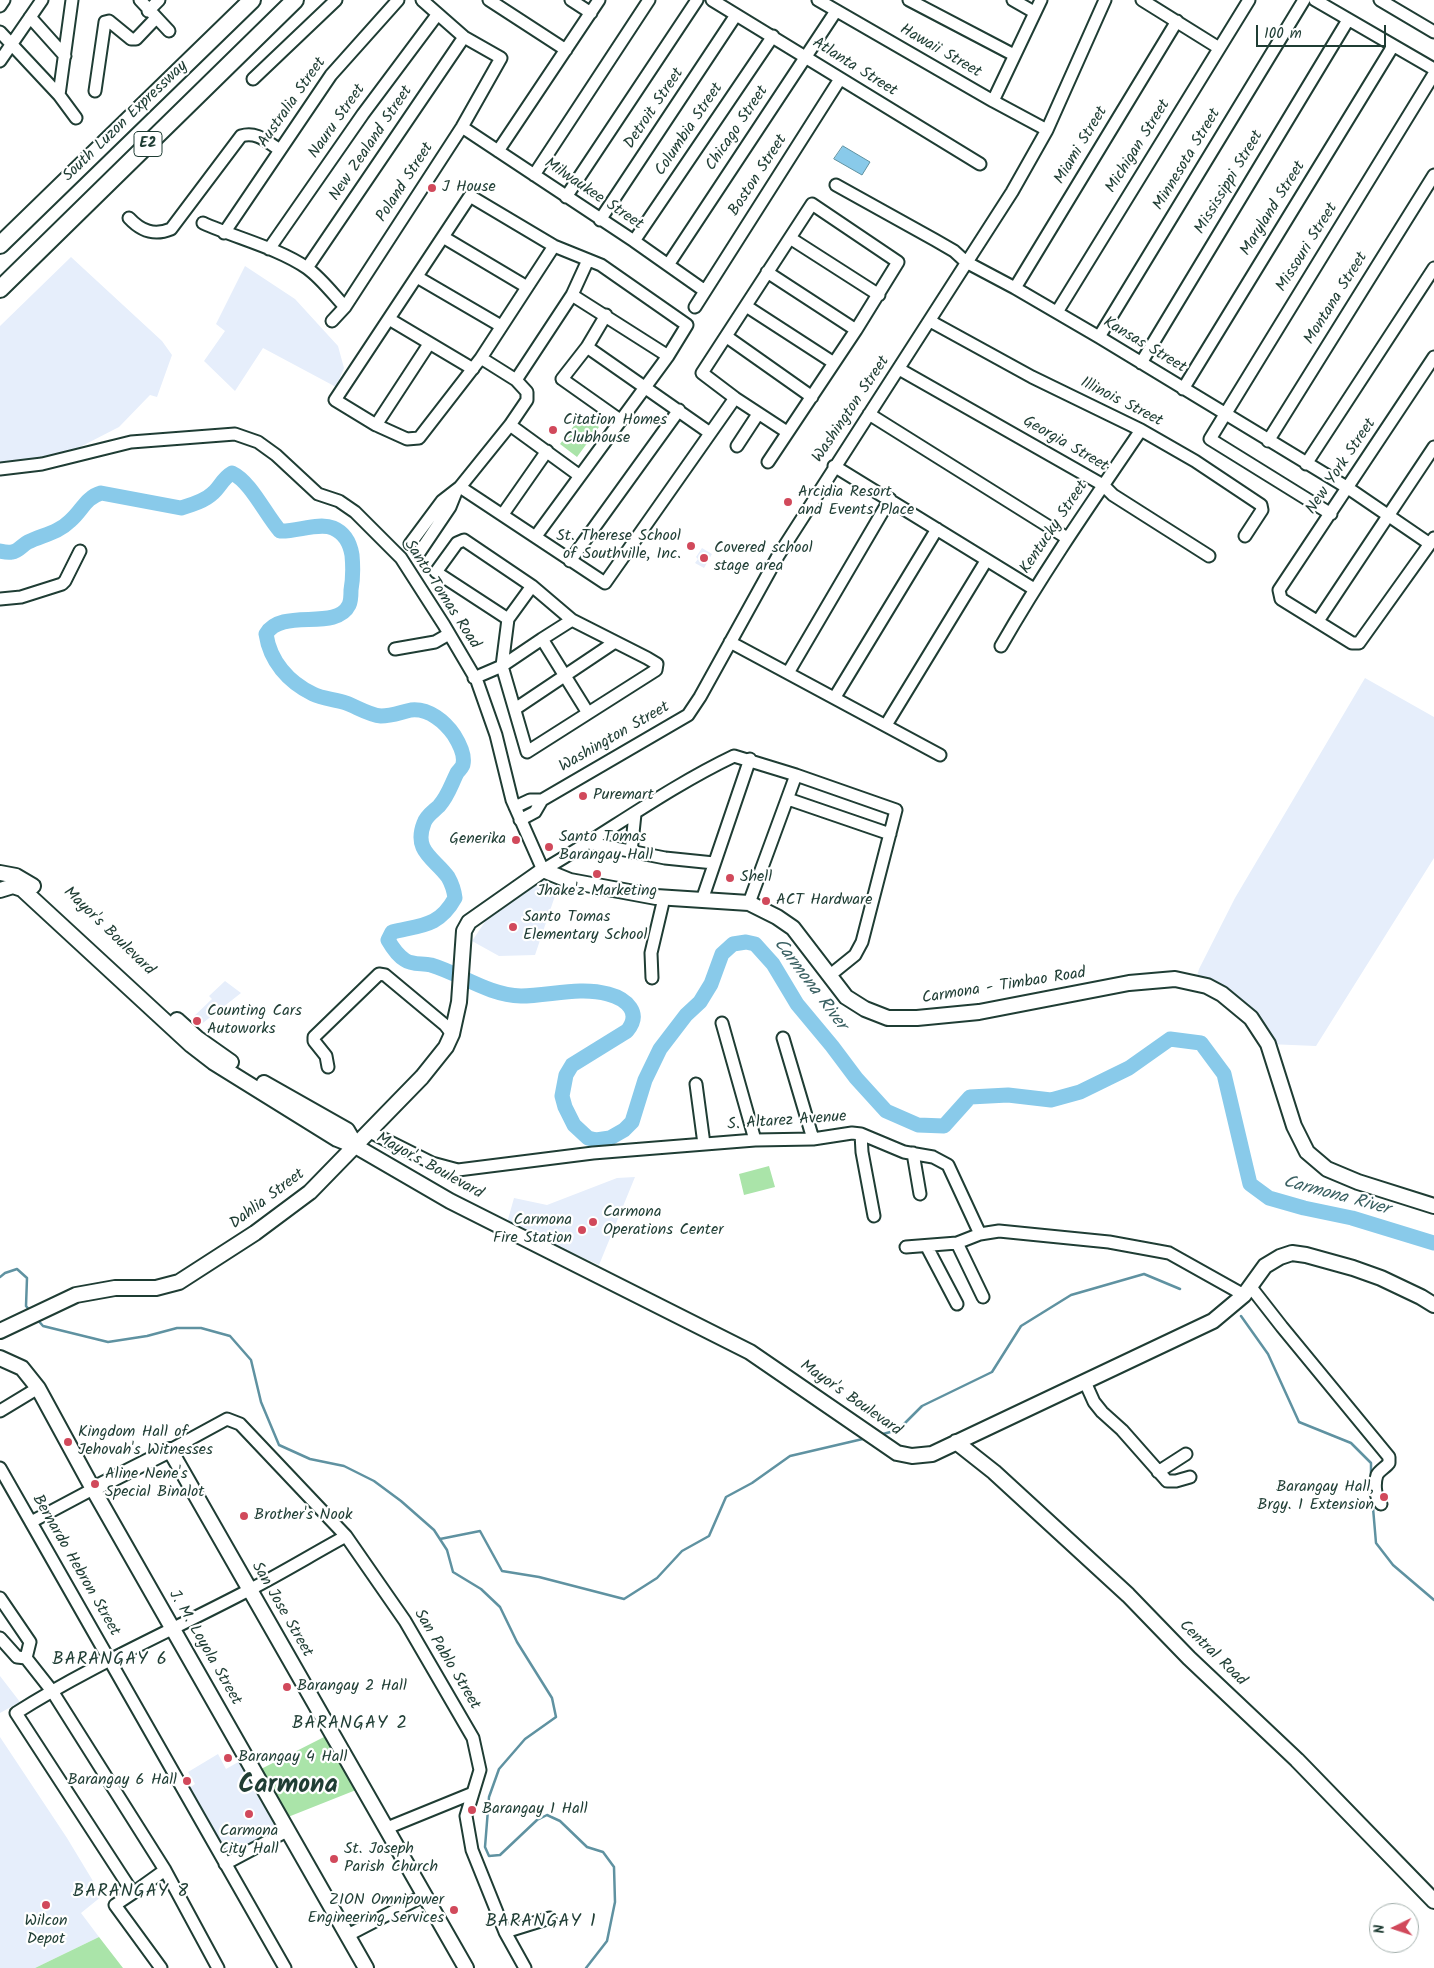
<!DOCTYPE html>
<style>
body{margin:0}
#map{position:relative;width:1434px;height:1968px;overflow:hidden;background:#fff;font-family:Kalam,sans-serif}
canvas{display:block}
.north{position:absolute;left:1369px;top:1903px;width:50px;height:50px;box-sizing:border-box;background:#fff;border:1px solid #a5b1ae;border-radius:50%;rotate:266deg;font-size:14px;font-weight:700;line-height:20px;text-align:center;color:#1f3d34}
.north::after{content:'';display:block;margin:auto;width:18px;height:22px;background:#d1495b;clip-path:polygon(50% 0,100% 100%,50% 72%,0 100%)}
.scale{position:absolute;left:1256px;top:25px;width:130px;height:22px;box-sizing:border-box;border:2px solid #1f3d34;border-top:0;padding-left:6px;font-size:15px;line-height:18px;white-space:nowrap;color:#1f3d34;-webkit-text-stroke:4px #fff;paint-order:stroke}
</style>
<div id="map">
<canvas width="1434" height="1968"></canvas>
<div class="north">N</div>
<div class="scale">100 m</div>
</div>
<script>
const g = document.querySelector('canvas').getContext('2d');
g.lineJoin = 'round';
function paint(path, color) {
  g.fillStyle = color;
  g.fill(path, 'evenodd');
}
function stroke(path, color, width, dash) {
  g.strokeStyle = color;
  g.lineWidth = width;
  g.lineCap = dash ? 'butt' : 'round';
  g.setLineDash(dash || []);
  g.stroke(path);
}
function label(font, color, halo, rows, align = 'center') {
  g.font = font + ' Kalam,sans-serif';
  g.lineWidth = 4.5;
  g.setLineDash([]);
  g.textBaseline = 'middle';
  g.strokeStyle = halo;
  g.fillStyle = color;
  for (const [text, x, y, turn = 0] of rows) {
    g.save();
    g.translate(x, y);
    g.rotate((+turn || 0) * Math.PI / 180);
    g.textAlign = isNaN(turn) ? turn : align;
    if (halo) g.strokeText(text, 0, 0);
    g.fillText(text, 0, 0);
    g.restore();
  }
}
paint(new Path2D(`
 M 71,257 L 162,341 L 172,355 L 157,397 L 150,395 L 119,427 L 80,447 L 53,455 L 0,463 L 0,326 Z
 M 245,266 L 295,299 L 338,346 L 344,368 L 336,387 L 263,348 L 235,391 L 204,361 L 225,331 L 216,324 Z
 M 702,548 L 712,554 L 704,568 L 695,563 L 698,559 L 696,557 Z
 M 1365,678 L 1434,717 L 1434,858 L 1316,1046 L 1268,1044 L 1251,1017 L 1195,984 L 1199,969 L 1235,898 Z
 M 537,878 L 558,887 L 535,955 L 499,956 L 472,941 L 491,913 Z
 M 225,981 L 241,993 L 199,1026 L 191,1019 L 212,999 L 209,996 Z
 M 635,1177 L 599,1265 L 507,1223 L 514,1198 L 547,1205 L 617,1178 Z
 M 0,1676 L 20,1702 L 0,1713 Z
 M 0,1737 L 67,1838 L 102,1896 L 81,1913 L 99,1937 L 35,1968 L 0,1968 Z
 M 218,1754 L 226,1769 L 240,1761 L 280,1830 L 228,1858 L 188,1789 L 195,1784 L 188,1772 Z`), '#e6eefb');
paint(new Path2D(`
 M 583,414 L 599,427 L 577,457 L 560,444 Z
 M 769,1166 L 775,1187 L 744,1195 L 739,1174 Z
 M 326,1736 L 356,1790 L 288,1817 L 261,1769 Z
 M 99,1937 L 123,1968 L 35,1968 Z`), '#aae4a9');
const water = new Path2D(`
 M 843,146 L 870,162 L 862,175 L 834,159 Z`);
paint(water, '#89caea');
stroke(water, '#5f92a1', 1);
stroke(new Path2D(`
 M 0,1277 L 5,1273 L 17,1269 L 27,1278 L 26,1306 L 31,1312
 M 1241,1316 L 1268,1354 L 1299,1422 L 1351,1443 L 1371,1463 L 1371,1476
 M 36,1318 L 43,1326 L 108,1342 L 147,1336 L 177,1328 L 201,1328 L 230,1336 L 251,1360 L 261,1402 L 279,1445 L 310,1459 L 344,1466 L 374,1481 L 401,1501 L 434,1530 L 447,1550 L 453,1572 L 481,1589 L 500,1607 L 517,1642 L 552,1698 L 556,1717 L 525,1739 L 499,1769 L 489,1797 L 485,1847 L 489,1856 L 500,1855 L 537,1820 L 547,1815 L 560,1821 L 587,1847 L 603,1852 L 614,1867 L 615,1902 L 607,1941 L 586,1968
 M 879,1435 L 898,1430 L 922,1406 L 992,1372 L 1021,1326 L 1071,1295 L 1144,1274 L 1180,1289
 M 1372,1496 L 1376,1543 L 1393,1565 L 1434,1600
 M 440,1539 L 480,1531 L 502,1571 L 539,1577 L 624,1599 L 657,1578 L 682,1551 L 709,1536 L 726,1497 L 752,1483 L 790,1456 L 867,1438`), '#5f92a1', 2.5);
stroke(new Path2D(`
 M 0,551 C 4,552 8,553 12,552 C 19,551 22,545 28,542 C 42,535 58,533 70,521 C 82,511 85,498 101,493 L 181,508 C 191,505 205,501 213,493 C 220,487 223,478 232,473 C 251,482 265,514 280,531 C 296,532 319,522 333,528 C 345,533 350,543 352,555 C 353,566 353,579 351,590 C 351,594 351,601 349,605 C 336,632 282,607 266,634 C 270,661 288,682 313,694 C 323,699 335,699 346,703 C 357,707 369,715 381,716 C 392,716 401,712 411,710 C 429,708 445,722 454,735 C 459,743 465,755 463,764 C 463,767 459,770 457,773 C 451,785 448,796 439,806 C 434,811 426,816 424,823 C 413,851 434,858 448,877 C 452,884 454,890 455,898 C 439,927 421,925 392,932 L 388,940 C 392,947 397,955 405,960 C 412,965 422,963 431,965 C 461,974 488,995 521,996 C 549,996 580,986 608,994 C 627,999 642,1013 627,1031 L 572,1065 L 566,1075 L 562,1096 L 565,1107 L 574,1125 L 588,1138 L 596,1140 L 610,1138 L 624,1130 L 632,1122 L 645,1080 L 660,1049 L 686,1015 L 700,1002 L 711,984 L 722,954 L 733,944 L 746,942 L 755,944 L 773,964 L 797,1004 L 832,1046 L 856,1078 L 886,1111 L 918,1125 L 944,1126 L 970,1097 L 1008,1095 L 1051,1100 L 1080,1092 L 1129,1068 L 1170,1039 L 1201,1043 L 1224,1074 L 1250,1184 L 1269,1198 L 1304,1208 L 1352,1218 L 1434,1243`), '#89caea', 15);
const minor = new Path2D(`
 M 140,0 L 169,31
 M 489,0 L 566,50
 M 571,0 L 591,13
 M 712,0 L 980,164
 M 818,0 L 993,101 L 1047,130
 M 909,0 L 1014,55
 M 1013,0 L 1034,12
 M 1142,0 L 1219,48
 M 1315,0 L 1434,69
 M 1380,0 L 1434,32
 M 0,6 L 4,0
 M 148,11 L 159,0
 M 30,17 L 65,56
 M 0,32 L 59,95 L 76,118
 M 0,61 L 42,0
 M 253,79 L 336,0
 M 95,91 L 105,22 L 109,21 L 131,39 L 136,39 L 156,18
 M 59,95 L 72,0
 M 993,101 L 1041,0
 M 462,127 L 634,241 L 705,291
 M 498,151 L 599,0
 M 534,175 L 649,0
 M 836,185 L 935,240 L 954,251 L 966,262 L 1015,288 L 1099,337 L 1348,488 L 1430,544
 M 566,197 L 697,0
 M 129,218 C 141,231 154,236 171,229 L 241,136 C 257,131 267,142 280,150
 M 600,220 L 736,15
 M 203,223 C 236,238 278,248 307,268 C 321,278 333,294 345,307
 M 224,233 L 331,75 L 398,0
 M 443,237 L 527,287
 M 790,238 L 879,295
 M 634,241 L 773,36
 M 269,249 L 363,114 L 437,15
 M 668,265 L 836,11
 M 307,268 L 464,37
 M 767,272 L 856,330
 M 417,277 L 501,326
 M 1015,288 L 1177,21
 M 572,295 L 668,356
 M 746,306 L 834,363
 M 695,307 L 840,79
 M 1057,312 L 1249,0
 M 606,315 L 587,347 L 562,379 L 620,420
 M 389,319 L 473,369
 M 332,321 L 345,307 L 462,127 L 501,58 L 464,37 L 422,0
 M 930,321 L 1032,377 L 1141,430 L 1195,461 L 1261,505 L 1262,510 L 1245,536
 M 727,337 L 812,397
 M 1099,337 L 1304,0
 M 587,347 L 710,433
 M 1434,357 L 1279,590 L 1281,599 L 1352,643 L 1359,643 L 1434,538
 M 1141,363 L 1348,20
 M 899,369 L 1103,485 L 1113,495 L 1209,556
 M 516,380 L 572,295 L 588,260
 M 1183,389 L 1393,46
 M 869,414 L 1067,538
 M 376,425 L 429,344
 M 510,425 L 580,476
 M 1268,441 L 1434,175
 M 737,446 L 758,414
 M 768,462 L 856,330 L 898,262 L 812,204 L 702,373 L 735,398 L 787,432
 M 1306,464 L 1434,268
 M 834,466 L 1034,589
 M 0,469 L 42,464 L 131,442 L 235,434 L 258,442 L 276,455 L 318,494 L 339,501 L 355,512 L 401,558 L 444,625 L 477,681 L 496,735 L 512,800 L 543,870 C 607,833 667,788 734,756 L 796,775 L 896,810 L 862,942 L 855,955 L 829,976
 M 460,487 L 605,583 L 735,398
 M 503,514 L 547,451
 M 1331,514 L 1210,439 L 1434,74
 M 536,536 L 668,356 L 687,325 L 601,265 L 554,246 L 470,196 L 335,400 L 376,425 L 407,439 L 419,438 L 481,358 L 554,246
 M 410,544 L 442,501 L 460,487 L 510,425 L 527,400 L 527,392 L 516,380 L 481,358
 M 419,553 L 450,507 L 456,492
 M 570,561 L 679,410
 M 0,599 L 21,597 L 62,584 L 65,581 L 80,551
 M 1318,621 L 1434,447
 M 542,639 L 572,620
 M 730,642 L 940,755
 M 1001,646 C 1044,571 1092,502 1141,430
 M 395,649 L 435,642 L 449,634
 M 502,666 L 542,639 L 588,713
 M 502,666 L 508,619 L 532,586
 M 788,673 L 890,499
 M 474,678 L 502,666 L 527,752 L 656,670 L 657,664 L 647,658 L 572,620 L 532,586 L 464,540 L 457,543 L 436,572 L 508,619
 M 835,697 L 937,529
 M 515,709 L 615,642
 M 886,725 L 986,561
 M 788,799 L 890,834
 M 515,807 L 530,800 L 542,800
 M 520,820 L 535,812 L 542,800 L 688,715 L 700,697 L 778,556 L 1012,192 L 1047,130 L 1105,0
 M 589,843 L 665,858 L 714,863
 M 631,852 L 635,814
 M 702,900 L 750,759
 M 749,903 L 796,775
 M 652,978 L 651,953 L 664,898
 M 722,1023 L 755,1140
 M 783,1038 L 813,1139
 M 328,1067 L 326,1056 L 314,1041 L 314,1037 L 379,974 L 385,975 L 445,1025 L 452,1034
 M 696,1084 L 704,1144
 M 370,1132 L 432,1163 L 458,1170 L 593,1153 L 755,1140 L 813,1139 L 852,1133 L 861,1134 L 904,1152 L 933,1157 L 948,1165 L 980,1234 L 999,1231 L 1109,1242 L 1169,1253 L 1244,1295
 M 861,1134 L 862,1152 L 874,1216
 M 913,1153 L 920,1194
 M 957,1243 L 983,1297
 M 906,1247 L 957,1243 L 980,1234
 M 927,1247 L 957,1304
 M 1250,1286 L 1282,1327 L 1389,1457 L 1389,1463 C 1386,1467 1379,1471 1377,1475 C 1374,1484 1375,1497 1381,1504
 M 1085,1382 L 1094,1402 L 1102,1412 L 1122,1430 L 1167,1481 L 1176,1481 L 1190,1477
 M 0,1411 L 38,1388
 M 170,1450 L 227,1419 L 240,1424 L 346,1536 L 405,1621 L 473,1738 L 480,1770 L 466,1816 L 472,1850 L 505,1932 L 525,1968
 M 0,1468 L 285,1968
 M 1158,1472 L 1186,1454
 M 31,1522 L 93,1489
 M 0,1598 L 30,1642 L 26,1658
 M 0,1638 L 17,1657 L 26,1658 L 52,1691 L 165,1870 L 218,1968
 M 387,1828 L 473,1793
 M 225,1864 L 287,1831
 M 133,1893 L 165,1870
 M 505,1932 L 550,1918
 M 348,1935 L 425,1895
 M 161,1968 L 115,1905 L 133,1893 L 16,1713 C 90,1666 171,1631 249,1590 C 282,1573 313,1554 346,1536`);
const major = new Path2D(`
 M 0,873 L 16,876 L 33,886
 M 0,890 L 13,886 L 22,889 L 191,1045 L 213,1062 L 337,1139 L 357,1147 L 450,1201 L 750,1352 L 897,1453 L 912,1456 L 932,1454 L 1213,1321 L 1244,1295 L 1265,1266 L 1280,1257 L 1292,1253 L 1306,1255 L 1353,1268 L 1381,1278 L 1421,1297 L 1434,1305
 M 177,1020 L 197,1038 L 231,1062
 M 264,1083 L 347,1130 L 357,1147
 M 0,1331 L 76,1295 L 115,1288 L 156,1288 L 179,1282 L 255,1233 L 310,1192 L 422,1077 L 446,1047 L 452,1034 L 459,1002 L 464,931 L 469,922 L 543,870 L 570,881 L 656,897 L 749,903 L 777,917 L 793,928 L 846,997 L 865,1009 L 888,1018 L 917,1018 L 979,1012 L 1129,983 L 1175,979 L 1207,986 L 1222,994 L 1251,1018 L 1268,1044 L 1294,1126 L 1307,1152 L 1327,1169 L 1358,1182 L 1434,1206
 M 0,1358 L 22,1368 L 38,1388 L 93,1489 L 366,1968
 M 956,1442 L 994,1472 L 1128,1595 L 1189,1658 L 1297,1760 L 1434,1901
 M 93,1489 L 170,1450 L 466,1968`);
const highway = new Path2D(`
 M 0,245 L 252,0
 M 0,289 L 295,0`);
stroke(minor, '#1f3d34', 15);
stroke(major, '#1f3d34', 18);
stroke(highway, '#1f3d34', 20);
stroke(minor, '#fff', 11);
stroke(major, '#fff', 14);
stroke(highway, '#fff', 16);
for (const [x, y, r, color] of [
 [432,188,5,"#d1495b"],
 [553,430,5,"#d1495b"],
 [788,502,5,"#d1495b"],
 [691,546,5,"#d1495b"],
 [704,558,5,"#d1495b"],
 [583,796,5,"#d1495b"],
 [516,840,5,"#d1495b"],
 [549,847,5,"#d1495b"],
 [597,874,5,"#d1495b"],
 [730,878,5,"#d1495b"],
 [766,901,5,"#d1495b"],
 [513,927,5,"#d1495b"],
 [197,1021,5,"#d1495b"],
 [593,1222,5,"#d1495b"],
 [582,1230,5,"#d1495b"],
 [68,1442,5,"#d1495b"],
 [95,1484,5,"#d1495b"],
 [1384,1497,5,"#d1495b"],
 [244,1516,5,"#d1495b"],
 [287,1687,5,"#d1495b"],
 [228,1758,5,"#d1495b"],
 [187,1781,5,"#d1495b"],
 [472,1810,5,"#d1495b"],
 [249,1814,5,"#d1495b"],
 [334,1859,5,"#d1495b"],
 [46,1905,5,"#d1495b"],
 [454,1910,5,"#d1495b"]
]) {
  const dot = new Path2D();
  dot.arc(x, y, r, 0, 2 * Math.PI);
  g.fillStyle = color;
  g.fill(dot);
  stroke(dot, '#fff', 2);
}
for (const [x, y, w] of [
 [148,144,28]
]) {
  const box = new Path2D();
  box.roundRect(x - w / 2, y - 12.5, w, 25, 4);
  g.fillStyle = '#fff';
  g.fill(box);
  stroke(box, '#1f3d34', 1);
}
label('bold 15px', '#1f3d34', null, [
 ["E2",148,144]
]);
label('16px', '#1f3d34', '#fff', [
 ["Hawaii Street",940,52,30],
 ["Atlanta Street",854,68,32],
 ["Australia Street",293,103,-55],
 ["Detroit Street",655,109,-56],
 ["South Luzon Expressway",126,122,-44],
 ["Nauru Street",338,122,-55],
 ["Chicago Street",738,129,-56],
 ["Columbia Street",690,130,-56],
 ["New Zealand Street",372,144,-56],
 ["Miami Street",1082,146,-59],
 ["Michigan Street",1139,147,-58],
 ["Minnesota Street",1188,160,-59],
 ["Boston Street",759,176,-57],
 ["Poland Street",406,183,-57],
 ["Mississippi Street",1230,183,-59],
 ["Milwaukee Street",593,195,34],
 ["Maryland Street",1274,209,-58],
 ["Missouri Street",1308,248,-58],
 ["Montana Street",1337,299,-58],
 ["Kansas Street",1144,346,31],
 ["Illinois Street",1121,403,27],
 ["Washington Street",852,410,-56],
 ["Georgia Street",1065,445,30],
 ["New York Street",1342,467,-56],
 ["Kentucky Street",1055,528,-56],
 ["Santo Tomas Road",441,595,57],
 ["Washington Street",615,738,-30],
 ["Mayor's Boulevard",108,932,44],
 ["Carmona - Timbao Road",1004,987,-9],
 ["S. Altarez Avenue",787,1122,-4],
 ["Mayor's Boulevard",429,1167,29],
 ["Dahlia Street",268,1200,-37],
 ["Mayor's Boulevard",850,1399,35],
 ["Bernardo Hebron Street",75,1566,60],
 ["San Jose Street",281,1610,60],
 ["J. M. Loyola Street",204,1648,60],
 ["Central Road",1212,1654,44],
 ["San Pablo Street",446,1660,59]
]);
label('16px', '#1f3d34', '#fff', [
 ["J House",442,188],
 ["Citation Homes",563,421],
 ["Clubhouse",563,439],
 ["Arcidia Resort",798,493],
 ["and Events Place",798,511],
 ["St. Therese School",681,537,"right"],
 ["of Southville, Inc.",681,555,"right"],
 ["Covered school",714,549],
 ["stage area",714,567],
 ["Puremart",593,796],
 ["Santo Tomas",559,838],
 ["Barangay Hall",559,856],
 ["Generika",506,840,"right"],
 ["Shell",740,878],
 ["Jhake'z Marketing",597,892,"center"],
 ["ACT Hardware",776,901],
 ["Santo Tomas",523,918],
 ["Elementary School",523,936],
 ["Counting Cars",207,1012],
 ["Autoworks",207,1030],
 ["Carmona",603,1213],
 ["Operations Center",603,1231],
 ["Carmona",572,1221,"right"],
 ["Fire Station",572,1239,"right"],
 ["Kingdom Hall of",78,1433],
 ["Jehovah's Witnesses",78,1451],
 ["Aline Nene's",105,1475],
 ["Special Binalot",105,1493],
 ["Barangay Hall,",1374,1488,"right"],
 ["Brgy. 1 Extension",1374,1506,"right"],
 ["Brother's Nook",254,1516],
 ["Barangay 2 Hall",297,1687],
 ["Barangay 4 Hall",238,1758],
 ["Barangay 6 Hall",177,1781,"right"],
 ["Barangay 1 Hall",482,1810],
 ["Carmona",249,1832,"center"],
 ["City Hall",249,1850,"center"],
 ["St. Joseph",344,1850],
 ["Parish Church",344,1868],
 ["ZION Omnipower",444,1901,"right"],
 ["Engineering Services",444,1919,"right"],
 ["Wilcon",46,1922,"center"],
 ["Depot",46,1940,"center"]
], 'left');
label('italic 18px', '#3a6062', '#fff', [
 ["Carmona River",809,985,53],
 ["Carmona River",1336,1197,15]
]);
g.letterSpacing = '1px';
label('18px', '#1f3d34', '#fff', [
 ["BARANGAY 6",110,1661],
 ["BARANGAY 2",350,1725],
 ["BARANGAY 8",131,1893],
 ["BARANGAY 1",541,1923]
]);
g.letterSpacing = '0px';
label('bold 26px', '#1f3d34', '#fff', [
 ["Carmona",288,1788]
]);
</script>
